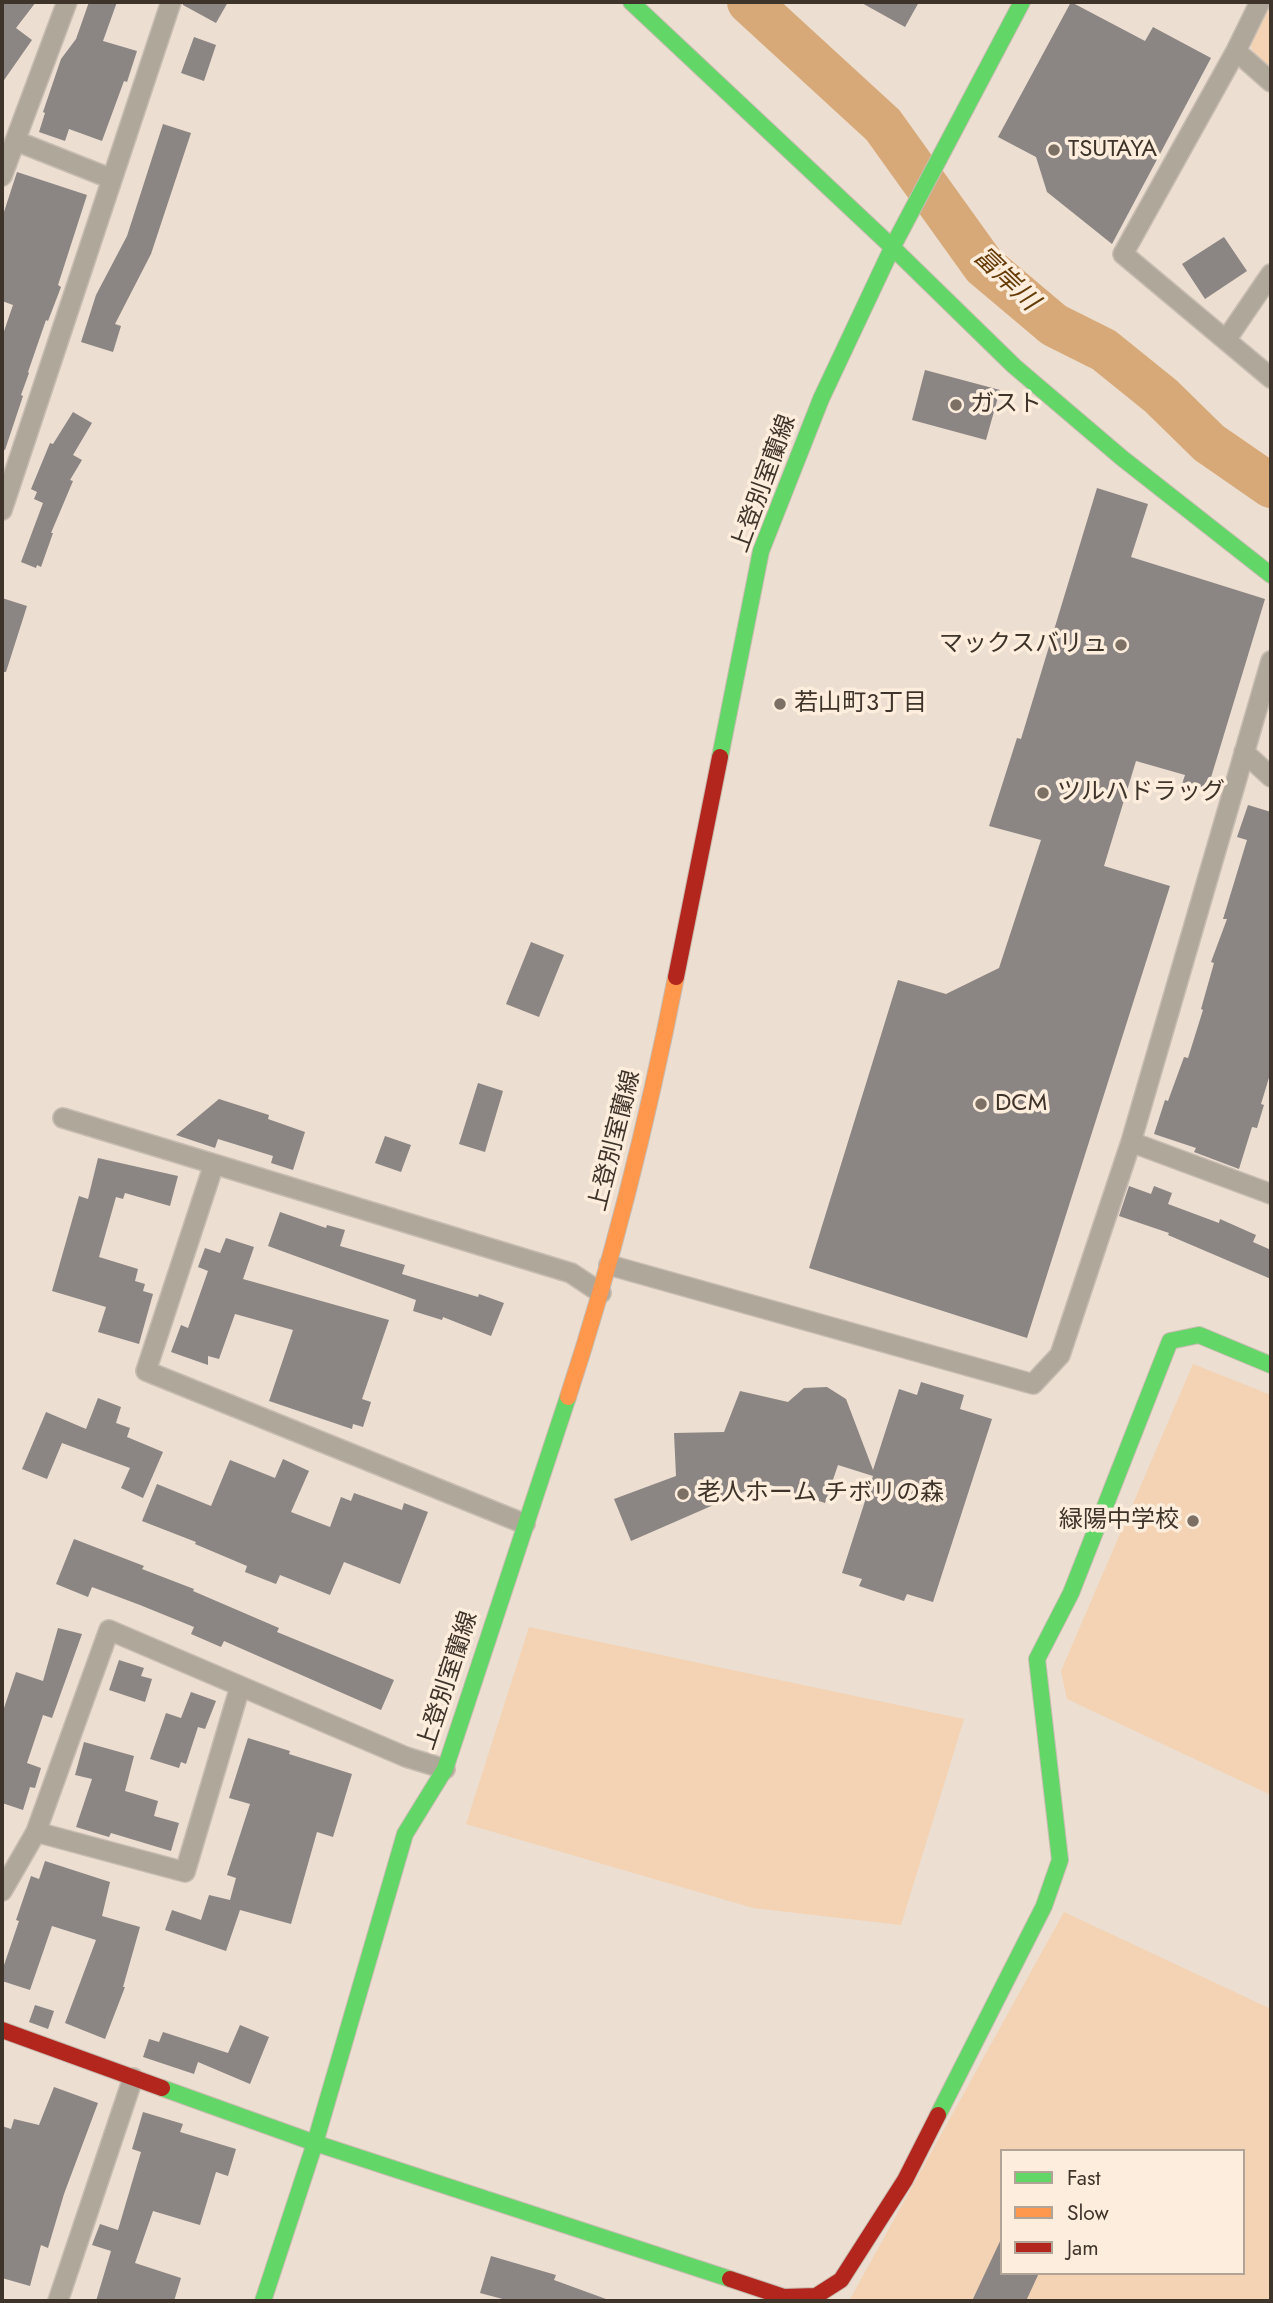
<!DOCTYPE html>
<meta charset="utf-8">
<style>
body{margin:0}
#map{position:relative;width:1273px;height:2303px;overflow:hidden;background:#ecded0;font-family:Jost,sans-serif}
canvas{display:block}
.frame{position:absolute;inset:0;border:4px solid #3f342a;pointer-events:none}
.legend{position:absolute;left:1000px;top:2149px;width:245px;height:126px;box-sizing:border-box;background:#fdeddd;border:2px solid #b1a395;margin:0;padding:9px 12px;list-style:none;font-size:21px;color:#3f342a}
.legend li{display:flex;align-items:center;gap:14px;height:35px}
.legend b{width:35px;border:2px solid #b1a395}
</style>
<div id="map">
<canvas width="1273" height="2303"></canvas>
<div class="frame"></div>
<ul class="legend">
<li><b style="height:9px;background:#63d668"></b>Fast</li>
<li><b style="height:9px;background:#ff974d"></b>Slow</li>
<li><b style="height:9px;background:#b3261e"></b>Jam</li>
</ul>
</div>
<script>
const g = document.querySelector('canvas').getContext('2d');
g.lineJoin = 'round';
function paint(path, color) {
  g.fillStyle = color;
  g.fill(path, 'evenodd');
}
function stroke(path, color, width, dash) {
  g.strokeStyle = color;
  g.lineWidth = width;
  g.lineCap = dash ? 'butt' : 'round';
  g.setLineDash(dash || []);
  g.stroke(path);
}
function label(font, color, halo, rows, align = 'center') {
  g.font = font + ' Jost,"Noto Sans JP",sans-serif';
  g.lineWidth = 7;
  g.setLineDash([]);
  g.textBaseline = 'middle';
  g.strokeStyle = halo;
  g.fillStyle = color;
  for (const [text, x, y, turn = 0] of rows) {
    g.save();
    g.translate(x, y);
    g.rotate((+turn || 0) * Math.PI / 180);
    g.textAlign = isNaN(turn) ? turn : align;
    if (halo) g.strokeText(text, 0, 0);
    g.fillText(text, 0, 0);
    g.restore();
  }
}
paint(new Path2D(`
 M 1271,2 L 1271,73 L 1255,59 L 1250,42 Z
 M 1193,1364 L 1271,1395 L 1271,1795 L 1067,1699 L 1061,1671 Z
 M 529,1627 L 964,1719 L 901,1925 L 753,1908 L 466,1824 Z
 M 1064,1912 L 1271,2009 L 1271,2301 L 849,2301 ZM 1002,2151 L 1243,2151 L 1243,2273 L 1002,2273 Z`), '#f3d3b4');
stroke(new Path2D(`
 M 749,2 L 883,125 L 984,266 L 1054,325 L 1104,350 L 1161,396 L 1209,443 L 1271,486`), '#d8a978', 44);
paint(new Path2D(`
 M 2,2 L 36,2 L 16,28 L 32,40 L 2,83 Z
 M 89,2 L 117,2 L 103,41 L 137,51 L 127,82 L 124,81 L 102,141 L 69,129 L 65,141 L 39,132 L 45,113 L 43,112 L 61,59 L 76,39 Z
 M 183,2 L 228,2 L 216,23 L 183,5 Z
 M 860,2 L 919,2 L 905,27 Z
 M 1071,2 L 1145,41 L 1153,27 L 1211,58 L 1112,244 L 1047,192 L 1036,157 L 998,137 Z
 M 194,37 L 216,45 L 204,81 L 181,73 Z
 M 163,124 L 191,133 L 151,254 L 115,324 L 121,326 L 113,352 L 81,342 L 96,295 L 127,236 Z
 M 17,172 L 87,195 L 58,285 L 61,287 L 48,321 L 46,320 L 28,372 L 29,373 L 21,395 L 23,396 L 5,450 L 2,449 L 2,337 L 13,305 L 2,301 L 2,218 Z
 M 1224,237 L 1247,271 L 1205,299 L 1182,264 Z
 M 925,370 L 1000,390 L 986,440 L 912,420 Z
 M 73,412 L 92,423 L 73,455 L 82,460 L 70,480 L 73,481 L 51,533 L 53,533 L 41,567 L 37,565 L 36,568 L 21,562 L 43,503 L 34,499 L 37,492 L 31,489 L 50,443 L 53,444 Z
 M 1097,488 L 1148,504 L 1131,557 L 1265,599 L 1206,794 L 1181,787 L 1185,775 L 1136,761 L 1104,866 L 1170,886 L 1027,1338 L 809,1268 L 898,980 L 946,994 L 999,968 L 1041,840 L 989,826 L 1017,738 L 1021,739 Z
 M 2,598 L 27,606 L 6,672 L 2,672 Z
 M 1248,805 L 1271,812 L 1271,1071 L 1261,1104 L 1264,1105 L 1257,1128 L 1252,1127 L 1239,1169 L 1194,1152 L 1196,1148 L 1154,1134 L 1165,1100 L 1168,1101 L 1184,1057 L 1188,1058 L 1203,1010 L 1201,1009 L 1214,963 L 1211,962 L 1227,919 L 1223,919 L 1247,840 L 1237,837 Z
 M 531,942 L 564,955 L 539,1017 L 506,1004 Z
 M 478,1083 L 503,1091 L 485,1152 L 459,1144 Z
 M 219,1099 L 269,1115 L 268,1119 L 305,1132 L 293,1170 L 271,1163 L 273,1156 L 218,1139 L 215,1148 L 176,1135 Z
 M 385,1136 L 411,1145 L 401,1172 L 375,1163 Z
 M 98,1158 L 178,1176 L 170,1206 L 125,1193 L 123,1199 L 116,1197 L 99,1257 L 138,1269 L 135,1281 L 145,1284 L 143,1291 L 153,1294 L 139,1344 L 98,1332 L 106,1307 L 52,1291 L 79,1196 L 88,1199 Z
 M 1129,1186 L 1151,1194 L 1154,1186 L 1172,1193 L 1168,1204 L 1219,1223 L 1220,1219 L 1256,1235 L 1253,1242 L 1271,1250 L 1271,1279 L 1168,1235 L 1169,1233 L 1119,1216 Z
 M 280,1212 L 326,1228 L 327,1225 L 345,1230 L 340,1246 L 405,1265 L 402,1274 L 478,1297 L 479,1294 L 504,1303 L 491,1336 L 443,1317 L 442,1320 L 413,1311 L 416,1300 L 268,1246 Z
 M 226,1238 L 254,1247 L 243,1279 L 389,1320 L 362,1399 L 371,1402 L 363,1427 L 353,1424 L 352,1429 L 269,1401 L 293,1330 L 235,1314 L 219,1359 L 208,1356 L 208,1365 L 171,1352 L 181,1325 L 188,1328 L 208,1271 L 198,1267 L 205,1248 L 220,1253 Z
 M 921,1382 L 964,1395 L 960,1409 L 992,1419 L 933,1602 L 907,1594 L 904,1601 L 859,1586 L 862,1579 L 842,1573 L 873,1476 L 838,1465 L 825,1503 L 764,1483 L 631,1541 L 614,1499 L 676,1476 L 674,1433 L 724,1432 L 740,1391 L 788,1402 L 804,1388 L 827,1387 L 846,1399 L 873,1470 L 899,1389 L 917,1395 Z
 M 98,1398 L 121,1407 L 116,1423 L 130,1428 L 127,1437 L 163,1452 L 143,1498 L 121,1488 L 130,1468 L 62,1443 L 47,1479 L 22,1469 L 46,1412 L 86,1429 Z
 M 283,1459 L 309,1471 L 291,1512 L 330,1527 L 341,1497 L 351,1501 L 354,1493 L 402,1510 L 404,1503 L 428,1512 L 400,1584 L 344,1562 L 330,1595 L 280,1575 L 276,1584 L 245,1572 L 247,1566 L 195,1544 L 196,1542 L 142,1521 L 157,1484 L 211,1506 L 230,1460 L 275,1478 Z
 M 74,1539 L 144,1566 L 142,1569 L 194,1589 L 193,1591 L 279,1628 L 277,1632 L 394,1680 L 381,1710 L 224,1641 L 221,1647 L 191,1634 L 194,1627 L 140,1605 L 92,1587 L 88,1597 L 56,1584 Z
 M 58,1628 L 82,1634 L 52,1718 L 43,1715 L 27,1763 L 41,1768 L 35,1788 L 30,1787 L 23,1810 L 2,1803 L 2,1714 L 16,1672 L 43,1681 Z
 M 119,1660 L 144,1668 L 141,1676 L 152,1679 L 145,1702 L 109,1690 Z
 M 191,1692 L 216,1701 L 205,1729 L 198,1727 L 186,1764 L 181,1762 L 179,1768 L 150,1759 L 166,1713 L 181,1718 Z
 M 248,1738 L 290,1751 L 289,1754 L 352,1774 L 333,1837 L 317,1832 L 291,1924 L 240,1910 L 226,1951 L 165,1930 L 172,1910 L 201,1920 L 209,1895 L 230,1900 L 236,1878 L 227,1875 L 250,1804 L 229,1798 Z
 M 84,1742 L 134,1756 L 125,1791 L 158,1801 L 154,1816 L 179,1823 L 171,1851 L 111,1833 L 109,1837 L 76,1827 L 92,1779 L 75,1775 Z
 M 45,1861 L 110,1882 L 102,1916 L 140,1927 L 123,1987 L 125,1987 L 105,2039 L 65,2023 L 96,1940 L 52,1926 L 30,1990 L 2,1981 L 2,1971 L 19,1921 L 16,1920 L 31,1876 L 39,1879 Z
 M 35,2005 L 54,2011 L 48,2029 L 29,2022 Z
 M 240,2025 L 269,2037 L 250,2084 L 198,2062 L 194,2074 L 143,2057 L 149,2039 L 159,2042 L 163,2032 L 228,2053 Z
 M 54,2087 L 98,2103 L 64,2194 L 48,2248 L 41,2245 L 30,2286 L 2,2278 L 2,2126 L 11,2129 L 14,2119 L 39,2125 Z
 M 143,2112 L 183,2124 L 180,2132 L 236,2149 L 228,2176 L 216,2172 L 200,2225 L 153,2211 L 135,2263 L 181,2278 L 174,2301 L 96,2301 L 111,2251 L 92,2245 L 100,2224 L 118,2230 L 141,2152 L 132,2149 Z
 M 1002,2237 L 1002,2273 L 1039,2273 L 1026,2301 L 972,2301 Z
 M 491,2256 L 556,2275 L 554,2280 L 606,2299 L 606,2301 L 510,2301 L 480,2293 Z`), '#8b8584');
const street = new Path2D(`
 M 1260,2 L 1236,51 L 1123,254 L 1271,378
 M 1236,51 L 1271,82
 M 16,141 L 112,179
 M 2,176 L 67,2
 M 1226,340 L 1271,274
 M 2,510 L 171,2
 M 1244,752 L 1271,777
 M 63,1118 L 214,1164
 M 1131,1142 L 1271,1194
 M 609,1265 L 1033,1384 L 1060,1355 L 1131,1142 L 1271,661
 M 525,1524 L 146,1371 L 214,1164 L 571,1273 L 601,1293
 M 36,1832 L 185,1872 L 240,1687
 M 2,1891 L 36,1832 L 109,1630 L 406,1757 L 445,1769
 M 58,2301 L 133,2078`);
const fast = new Path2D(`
 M 631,2 L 891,246 L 1014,366 L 1122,458 L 1271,575
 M 720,757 L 761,551 L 821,399 L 893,246 L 1022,2
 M 162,2088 L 315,2143 L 730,2279
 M 938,2115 L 1044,1906 L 1060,1860 L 1037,1659 L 1071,1593 L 1170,1341 L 1199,1335 L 1271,1365
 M 263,2301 L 315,2143 L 405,1834 L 445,1769 L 568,1397`);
const slow = new Path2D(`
 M 568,1397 C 613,1260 648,1119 676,977`);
const jam = new Path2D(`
 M 676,977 L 720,757
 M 2,2030 L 162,2088
 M 730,2279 L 784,2297 L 816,2296 L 841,2280 L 905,2180 L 938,2115`);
stroke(street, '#c7bcb1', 22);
stroke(fast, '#c7bcb1', 18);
stroke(slow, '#c7bcb1', 18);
stroke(jam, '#c7bcb1', 18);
stroke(street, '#b0a79b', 19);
stroke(fast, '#63d668', 16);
stroke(slow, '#ff974d', 16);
stroke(jam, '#b3261e', 16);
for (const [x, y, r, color] of [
 [1054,150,7,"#7c7064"],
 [956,405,7,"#7c7064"],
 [1121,645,7,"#7c7064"],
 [780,704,7,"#7c7064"],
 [1043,793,7,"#7c7064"],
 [981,1104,7,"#7c7064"],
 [683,1494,7,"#7c7064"],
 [1193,1521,7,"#7c7064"]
]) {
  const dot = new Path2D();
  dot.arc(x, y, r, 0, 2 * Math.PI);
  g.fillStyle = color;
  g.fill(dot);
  stroke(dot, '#fdeddd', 2.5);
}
label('24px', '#3f342a', '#fdeddd', [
 ["TSUTAYA",1068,150],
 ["ガスト",970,405],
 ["マックスバリュ",1107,645,"right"],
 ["若山町3丁目",794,704],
 ["ツルハドラッグ",1057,793],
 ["DCM",995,1104],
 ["老人ホーム チボリの森",697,1494],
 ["緑陽中学校",1179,1521,"right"]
], 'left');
label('24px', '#3f342a', '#fdeddd', [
 ["上登別室蘭線",765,484,-70],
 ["上登別室蘭線",616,1141,-76],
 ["上登別室蘭線",449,1681,-72]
]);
label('italic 26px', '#663d09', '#fdeddd', [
 ["富岸川",1005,280,44]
]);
</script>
